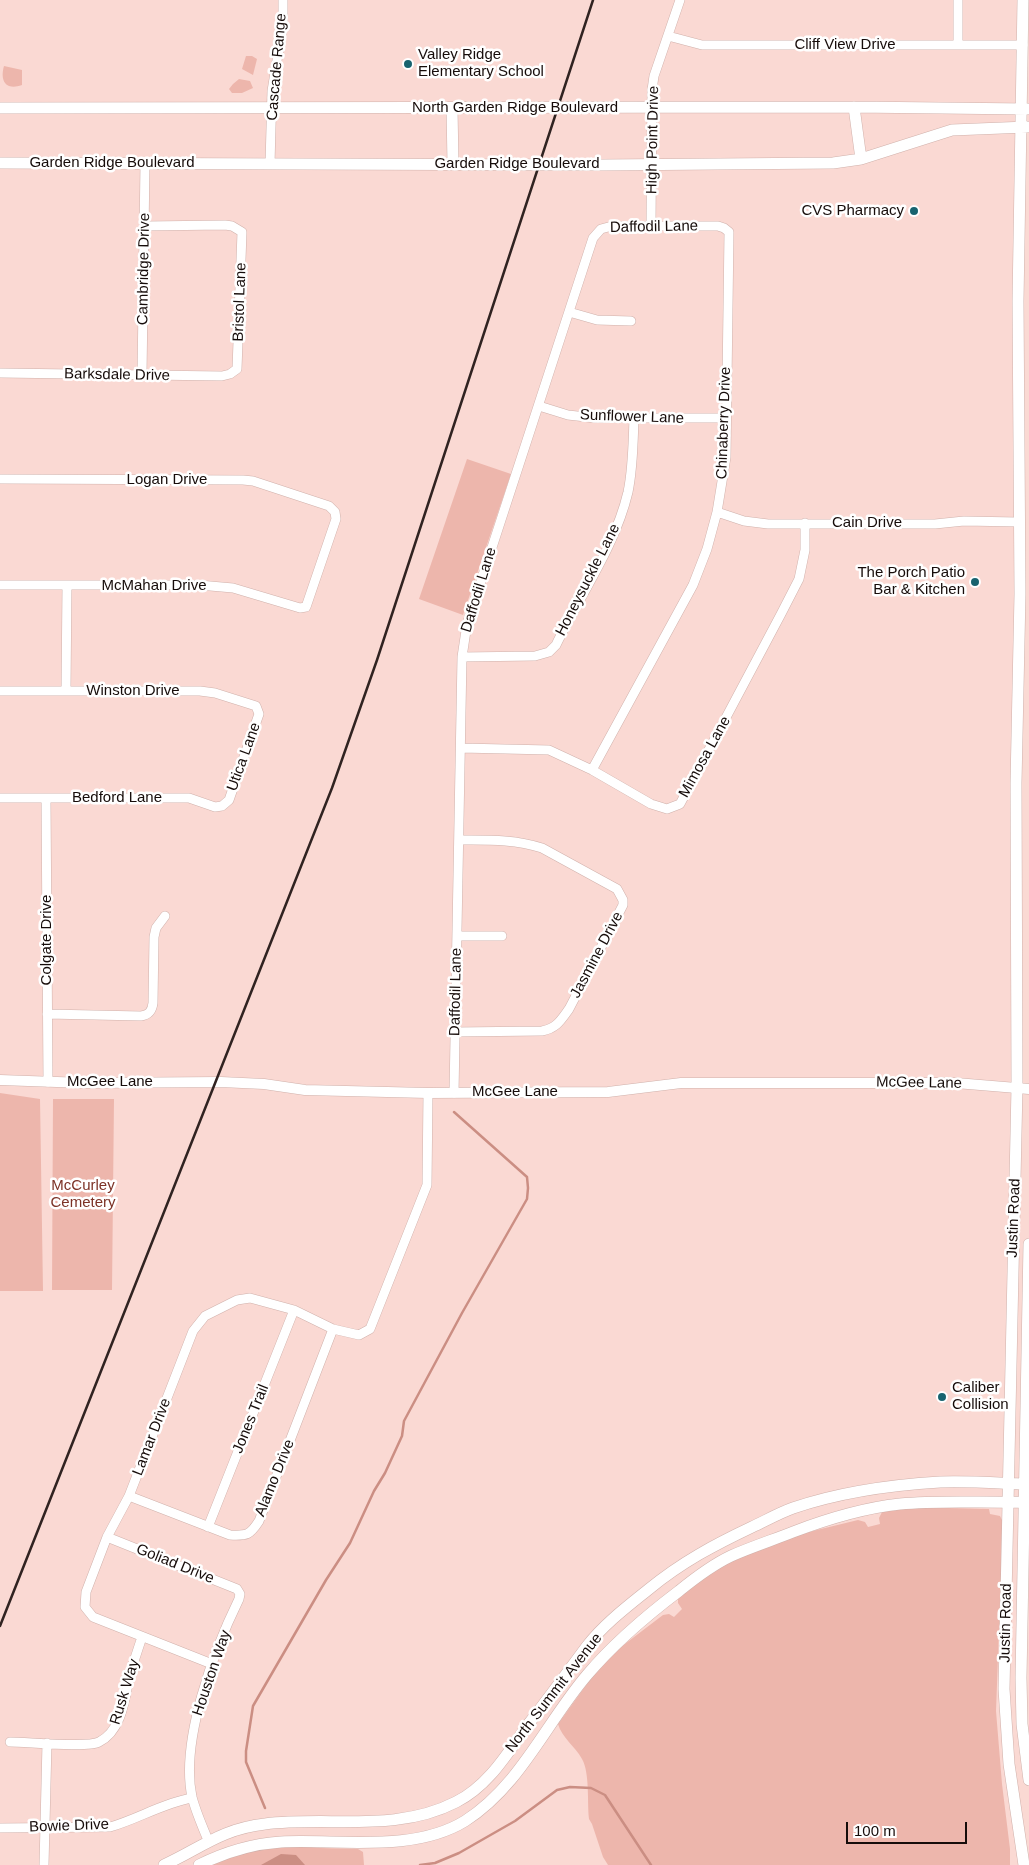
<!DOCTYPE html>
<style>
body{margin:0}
#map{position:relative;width:1029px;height:1865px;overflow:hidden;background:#fad9d3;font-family:Helvetica,sans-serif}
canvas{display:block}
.scale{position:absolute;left:846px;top:1822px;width:121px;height:22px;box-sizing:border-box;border:2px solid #160c0a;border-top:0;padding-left:6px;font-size:15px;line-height:18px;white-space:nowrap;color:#160c0a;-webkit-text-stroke:4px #fff;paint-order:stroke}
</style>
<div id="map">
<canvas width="1029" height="1865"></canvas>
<div class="scale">100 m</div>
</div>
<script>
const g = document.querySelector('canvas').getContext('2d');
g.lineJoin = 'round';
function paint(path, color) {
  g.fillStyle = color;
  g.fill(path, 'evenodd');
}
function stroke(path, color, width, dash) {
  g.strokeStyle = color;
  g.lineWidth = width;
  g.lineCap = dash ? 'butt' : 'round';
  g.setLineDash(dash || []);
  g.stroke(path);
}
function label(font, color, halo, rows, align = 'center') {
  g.font = font + ' Helvetica,sans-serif';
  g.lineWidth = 5;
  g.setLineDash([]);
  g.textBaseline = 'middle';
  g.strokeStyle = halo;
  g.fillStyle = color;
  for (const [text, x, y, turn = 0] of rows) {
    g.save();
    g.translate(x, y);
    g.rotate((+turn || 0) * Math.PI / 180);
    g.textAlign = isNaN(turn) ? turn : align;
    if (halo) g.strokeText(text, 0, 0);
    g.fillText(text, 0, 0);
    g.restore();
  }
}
paint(new Path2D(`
 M 246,56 L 252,56 L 257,59 L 253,75 L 242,69 Z
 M 4,66 L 22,70 L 22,85 C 5,91 0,80 4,66 Z
 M 239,79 L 250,81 L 253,88 L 242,93 L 232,93 L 229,89 L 233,84 Z
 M 467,459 L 511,474 L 463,615 L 419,599 Z
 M 0,1093 L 40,1099 L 43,1291 L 0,1291 Z
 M 53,1099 L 114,1099 L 112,1290 L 52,1290 Z
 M 927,1506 L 949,1508 L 989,1509 L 990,1514 L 1000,1516 L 1003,1522 L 996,1711 L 1002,1784 L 1010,1849 L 1010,1865 L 608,1865 L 603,1857 L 592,1824 L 589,1819 C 587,1803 590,1773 582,1759 C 575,1746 562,1738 558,1724 L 592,1677 L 613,1653 L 663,1615 L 669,1614 L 674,1617 L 682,1609 L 678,1603 L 678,1595 C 699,1581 721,1566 744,1555 C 780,1538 820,1529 858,1520 L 865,1522 L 868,1527 L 880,1524 L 879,1518 L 882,1512 Z
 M 294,1845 L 320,1848 L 358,1849 L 363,1852 L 364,1865 L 211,1865 L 251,1850 Z`), '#edb6ac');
paint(new Path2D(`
 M 281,1854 L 296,1855 L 305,1865 L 261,1865 Z`), '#cb8e83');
stroke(new Path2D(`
 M 265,1808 L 246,1762 L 246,1751 L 253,1706 L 326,1580 L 350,1543 L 374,1491 L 385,1473 L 402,1436 L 404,1421 L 462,1313 L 527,1199 L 528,1188 L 527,1177 L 454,1112
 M 420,1865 L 435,1863 L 459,1853 L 515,1821 L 557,1790 L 570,1787 L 591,1788 L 605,1795 L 651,1865`), '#cb8e83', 2.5);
const minor = new Path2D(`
 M 958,0 L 958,45
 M 668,36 L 702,45 L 1023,45
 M 270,164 L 272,91 L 283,24 L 283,0
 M 651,225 L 652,90 L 654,76 L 680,0
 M 569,312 L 597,320 L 631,321
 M 0,373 L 222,376 L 230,374 L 237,369 L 242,232 L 232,226 L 225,225 L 145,226
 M 142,375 L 145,163
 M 539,406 L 568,415 L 595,418 L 726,418
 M 0,479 L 243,480 L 253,481 L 329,506 L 335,512 L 336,519 L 306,607 L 300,608 L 233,588 L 199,585 L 0,585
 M 717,512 L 744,521 L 768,524 L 935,524 L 964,521 L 1018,522
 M 462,657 L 535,656 L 549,652 L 556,645 C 580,595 615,547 628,492 C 633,468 633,444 634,419
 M 66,690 L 67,585
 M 0,691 L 200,691 L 215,693 L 256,706 L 259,714 L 229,800 L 222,806 L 215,807 L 189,798 L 0,798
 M 461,748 L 549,750 L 592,770 L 651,804 L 667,809 L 680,804 L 781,614 L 799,579 L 805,550 L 805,523
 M 46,798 L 48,1082
 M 457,936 L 502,936
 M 47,1014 L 141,1016 C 149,1015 152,1011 153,1003 L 154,937 L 156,928 L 165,916
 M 455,1032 L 542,1031 C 557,1028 561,1020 569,1009 L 623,905 L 623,900 L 617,889 L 542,848 C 515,839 488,840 460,840
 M 454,1093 L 462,657 L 467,624 L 593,238 L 601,229 L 612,226 L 718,226 L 724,228 L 729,232 L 726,457 L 717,512 L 707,549 L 693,585 L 592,770
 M 129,1496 L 230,1535 C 247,1536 250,1535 259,1521 L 333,1329
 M 208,1527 L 294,1310
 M 107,1537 L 237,1589 L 240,1594 L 239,1599 C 214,1650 180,1741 192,1797 C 196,1812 202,1826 208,1840
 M 212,1664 L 93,1617 L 85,1607 L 86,1592 L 107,1537 L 129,1496 L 193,1331 L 205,1316 L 237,1300 L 250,1298 L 294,1310 L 333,1329 L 359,1335 L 370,1329 L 427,1185 L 428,1093
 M 10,1742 C 27,1742 88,1748 99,1742 C 123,1730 125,1696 130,1674 C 134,1661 138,1649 142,1637
 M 0,1828 L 110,1827 C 138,1819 163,1803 192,1798
 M 44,1865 L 47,1743`);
const tertiary = new Path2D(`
 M 0,1080 L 85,1083 L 221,1082 L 264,1084 L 305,1090 L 428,1093 L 608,1092 L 681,1083 L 956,1083 L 1029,1089`);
const secondary = new Path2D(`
 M 1023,0 L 1018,301 L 1020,594 L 1016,783 L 1017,1087 L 1004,1689 L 1009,1764 L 1024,1865
 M 854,107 L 861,159
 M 0,108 L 854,107 L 1027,109
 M 452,108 L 453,164
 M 0,163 L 603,165 L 833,163 L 861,159 L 952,130 L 1027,127
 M 1029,1244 L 1021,1678 L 1022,1724 L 1029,1780
 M 164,1865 C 201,1848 221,1829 265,1824 C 329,1816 396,1833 456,1802 C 488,1786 507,1754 527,1726 C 547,1700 567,1673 587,1646 C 604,1624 628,1606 649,1589 C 682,1562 714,1545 752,1527 C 765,1521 779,1513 793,1508 C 840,1492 890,1485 940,1482 C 968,1481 997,1483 1025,1484
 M 199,1865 C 225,1852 252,1844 281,1842 C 339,1839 413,1853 465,1821 C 520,1786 546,1723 587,1675 C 614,1643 646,1616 679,1591 C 695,1578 712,1565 731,1556 C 751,1547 773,1540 793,1532 C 827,1519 863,1508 900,1504 C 941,1500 983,1503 1024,1502`);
stroke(minor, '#d0b1ab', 10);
stroke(tertiary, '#d0b1ab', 11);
stroke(secondary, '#d0b1ab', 12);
stroke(minor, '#fff', 9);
stroke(tertiary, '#fff', 10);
stroke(secondary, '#fff', 11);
stroke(new Path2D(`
 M 0,1626 L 332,788 L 377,660 L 593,0`), '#302321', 2.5);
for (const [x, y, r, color] of [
 [408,64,5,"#18636f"],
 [914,211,5,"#18636f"],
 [975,582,5,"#18636f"],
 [942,1397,5,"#18636f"]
]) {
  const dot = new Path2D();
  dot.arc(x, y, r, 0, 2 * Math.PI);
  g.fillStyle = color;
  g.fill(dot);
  stroke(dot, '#fff', 2);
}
label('15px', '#160c0a', '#fff', [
 ["Cliff View Drive",845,45],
 ["Cascade Range",277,67,-85],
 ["North Garden Ridge Boulevard",515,108],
 ["High Point Drive",653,140,-89],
 ["Garden Ridge Boulevard",112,163],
 ["Garden Ridge Boulevard",517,164],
 ["Daffodil Lane",654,227,-1],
 ["Cambridge Drive",144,269,-89],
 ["Bristol Lane",240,302,-88],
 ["Barksdale Drive",117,375,1],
 ["Sunflower Lane",632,417,2],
 ["Chinaberry Drive",724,423,-88],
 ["Logan Drive",167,480],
 ["Cain Drive",867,523],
 ["Honeysuckle Lane",588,580,-63],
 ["McMahan Drive",154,586],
 ["Daffodil Lane",479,590,-73],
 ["Winston Drive",133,691],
 ["Utica Lane",244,757,-70],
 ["Mimosa Lane",705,757,-61],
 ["Bedford Lane",117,798],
 ["Colgate Drive",47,940,-90],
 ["Jasmine Drive",597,955,-62],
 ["Daffodil Lane",456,992,-89],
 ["McGee Lane",110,1082],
 ["McGee Lane",919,1083,1],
 ["McGee Lane",515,1092],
 ["Justin Road",1014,1218,-88],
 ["Jones Trail",251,1419,-68],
 ["Lamar Drive",152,1437,-69],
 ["Alamo Drive",275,1478,-68],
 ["Goliad Drive",175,1564,22],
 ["Justin Road",1006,1623,-89],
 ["Houston Way",212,1673,-71],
 ["Rusk Way",125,1692,-73],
 ["North Summit Avenue",554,1693,-52],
 ["Bowie Drive",69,1826,-2]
]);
label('15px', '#160c0a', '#fff', [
 ["Valley Ridge",418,55],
 ["Elementary School",418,72],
 ["CVS Pharmacy",904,211,"right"],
 ["The Porch Patio",965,573,"right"],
 ["Bar & Kitchen",965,590,"right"],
 ["Caliber",952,1388],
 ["Collision",952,1405]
], 'left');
label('15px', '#7c3226', '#fff', [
 ["McCurley",83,1186],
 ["Cemetery",83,1203]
]);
</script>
